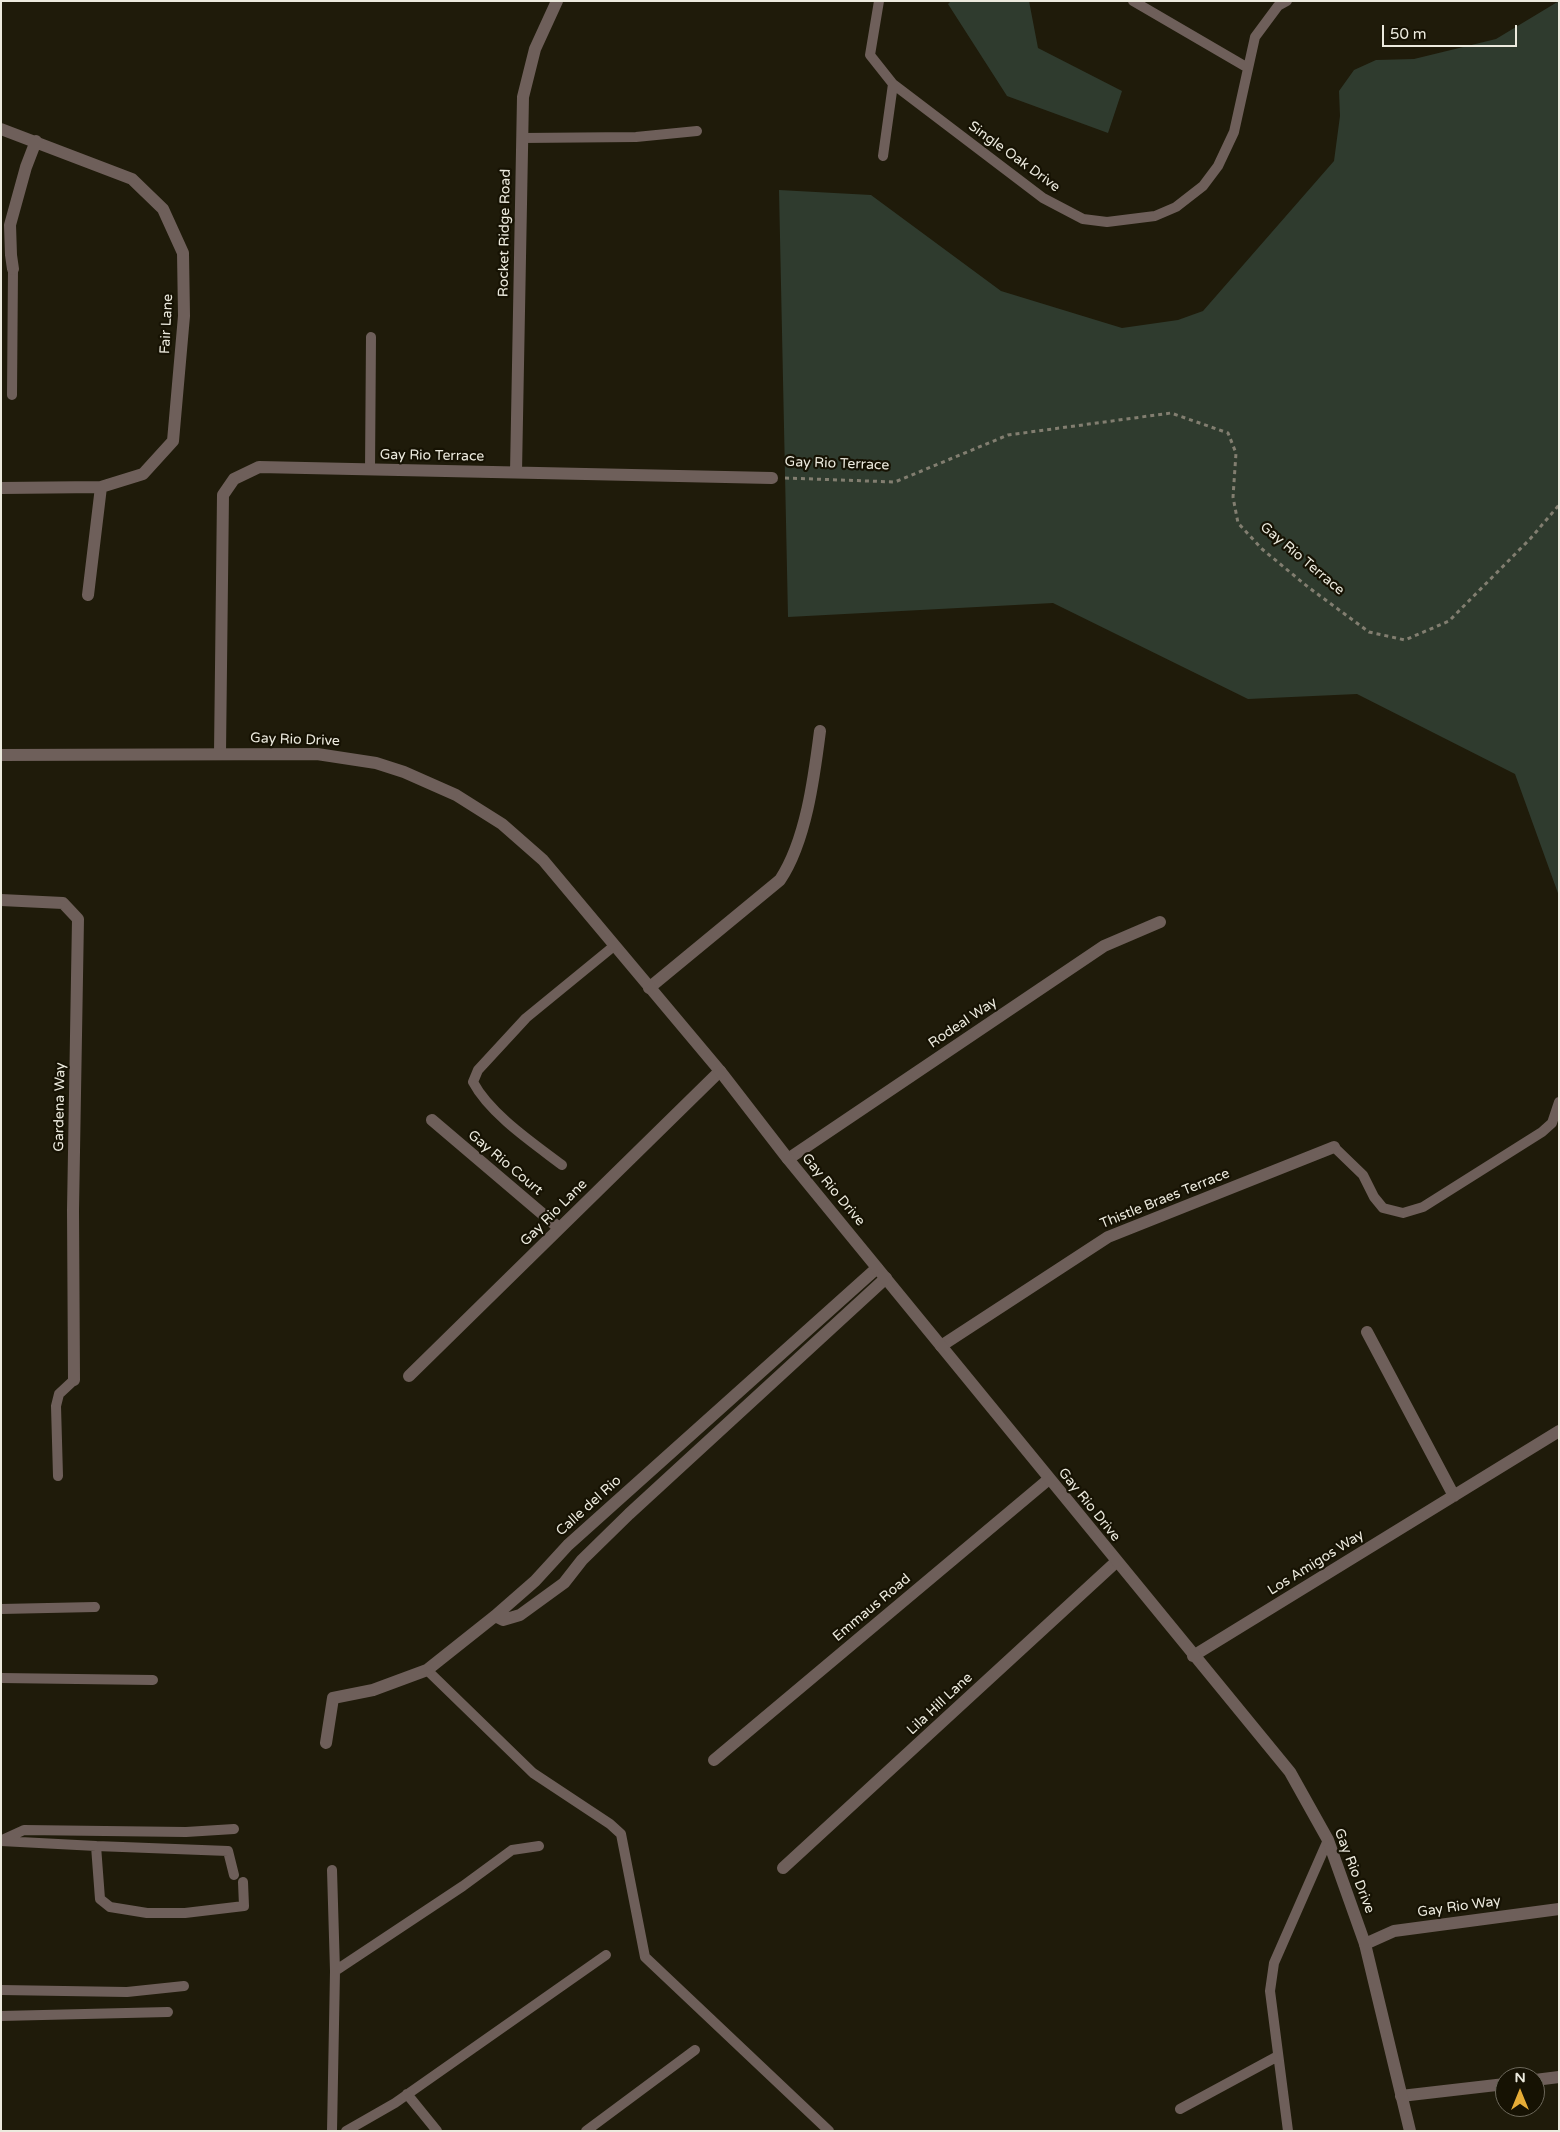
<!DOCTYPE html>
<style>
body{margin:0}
#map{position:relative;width:1560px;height:2132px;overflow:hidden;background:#1f1b0a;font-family:"Varela Round",sans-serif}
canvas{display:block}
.frame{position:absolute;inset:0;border:2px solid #eceade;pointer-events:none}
.north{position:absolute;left:1495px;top:2067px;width:50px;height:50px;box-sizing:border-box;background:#161203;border:1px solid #6c685b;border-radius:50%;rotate:0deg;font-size:14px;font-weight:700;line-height:20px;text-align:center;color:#eceade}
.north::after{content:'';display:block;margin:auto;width:18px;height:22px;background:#e6ac36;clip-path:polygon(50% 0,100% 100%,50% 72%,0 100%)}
.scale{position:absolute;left:1382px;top:25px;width:135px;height:22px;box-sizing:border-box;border:2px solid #eceade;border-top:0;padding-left:6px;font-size:15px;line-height:18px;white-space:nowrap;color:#eceade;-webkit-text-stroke:4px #161203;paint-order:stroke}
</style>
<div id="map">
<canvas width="1560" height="2132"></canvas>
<div class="frame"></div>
<div class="north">N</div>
<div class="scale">50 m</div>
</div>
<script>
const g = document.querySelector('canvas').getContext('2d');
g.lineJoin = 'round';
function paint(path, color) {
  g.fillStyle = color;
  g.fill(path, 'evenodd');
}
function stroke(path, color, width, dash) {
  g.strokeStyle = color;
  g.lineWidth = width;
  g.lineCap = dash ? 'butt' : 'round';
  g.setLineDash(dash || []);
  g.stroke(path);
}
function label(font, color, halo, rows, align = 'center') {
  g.font = font + ' "Varela Round",sans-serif';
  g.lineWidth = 4.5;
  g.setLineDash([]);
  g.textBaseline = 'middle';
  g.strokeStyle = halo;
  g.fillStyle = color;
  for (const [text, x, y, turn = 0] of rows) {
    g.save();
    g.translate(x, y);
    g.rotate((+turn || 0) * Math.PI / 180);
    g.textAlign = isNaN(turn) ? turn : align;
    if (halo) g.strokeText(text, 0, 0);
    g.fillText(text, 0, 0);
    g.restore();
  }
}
paint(new Path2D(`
 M 951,1 L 1029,1 L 1038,48 L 1122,91 L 1108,133 L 1007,96 L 948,4 Z
 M 1559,1 L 1559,896 L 1515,774 L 1357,694 L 1248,699 L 1053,603 L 788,617 L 779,190 L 871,195 L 1001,291 L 1122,328 L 1178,320 L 1203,311 L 1334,161 L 1340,116 L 1339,91 L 1354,70 L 1376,60 L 1414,59 L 1496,39 Z`), '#2f3b2e');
stroke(new Path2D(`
 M 785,478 L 895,482 L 1008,435 L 1171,413 L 1228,433 L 1236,453 L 1233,497 L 1238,523 L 1262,549 L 1308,587 L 1369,632 L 1405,640 L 1449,621 L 1530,539 L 1559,505`), '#827e70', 3, [4, 4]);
stroke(new Path2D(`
 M 879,1 L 870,55 L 893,84 L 883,156
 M 1133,1 L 1248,68
 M 893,84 L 1043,198 L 1083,219 L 1107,222 L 1155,216 L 1176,207 L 1203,186 L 1218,166 L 1234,132 L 1255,37 L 1278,6 L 1287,1
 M 522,138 L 636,137 L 697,131
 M 12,395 L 13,269
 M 370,470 L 371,337
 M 1334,1147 L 1363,1175 L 1374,1197 L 1383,1208 L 1403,1213 L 1423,1207 L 1542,1132 L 1552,1123 L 1559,1102
 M 562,1165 C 533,1143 490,1114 473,1082 L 478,1070 L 526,1018 L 614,946
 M 58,1476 L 56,1406 L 59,1394 L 74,1380
 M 1,1609 L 95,1607
 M 427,1670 L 533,1773 L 610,1824 L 621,1834 L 645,1957 L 829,2131
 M 1,1678 L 153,1680
 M 2,1840 L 24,1830 L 186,1832 L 234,1829
 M 1,1841 L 96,1846 L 100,1899 L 110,1907 L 147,1913 L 185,1913 L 244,1906 L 243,1882
 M 96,1846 L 228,1851 L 234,1875
 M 332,1870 L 335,1971 L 332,2131
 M 335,1971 L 463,1886 L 512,1850 L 539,1846
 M 1,1990 L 127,1992 L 184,1986
 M 1,2016 L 168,2012
 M 407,2094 L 437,2131
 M 1180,2109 L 1278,2056
 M 346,2131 L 395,2103 L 606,1955
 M 586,2131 L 695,2050
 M 1288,2131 L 1270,1991 L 1274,1963 L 1328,1840`), '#6e5f5a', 10);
stroke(new Path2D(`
 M 1,129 L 132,179 L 163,209 L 183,253 L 184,316 L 173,441 L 143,474 L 101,487 L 1,488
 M 13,269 L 11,255 L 10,225 L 26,167 L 36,141
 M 516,472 L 523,97 L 535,49 L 557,1
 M 88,595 L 101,487
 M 220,753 L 223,495 L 234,479 L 259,467 L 772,478
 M 1,900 L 63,903 L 78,919 L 73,1210 L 74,1380
 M 649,988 L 780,880 C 806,841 814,778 820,731
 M 432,1120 L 559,1228
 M 788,1159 L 1104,946 L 1160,922
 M 1367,1332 L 1454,1496
 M 941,1346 L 1108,1237 L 1334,1147
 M 409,1376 L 720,1071
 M 495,1616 L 503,1620 L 520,1615 L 564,1583 L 582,1560 L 629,1514 L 886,1278
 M 1193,1656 L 1559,1431
 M 326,1743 L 333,1698 L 373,1690 L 427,1670 L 495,1616 L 535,1581 L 568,1545 L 877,1268
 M 714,1760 L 1049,1479
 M 783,1868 L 1116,1562
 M 1365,1944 L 1394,1931 L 1559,1909
 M 1535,2080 L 1559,2077
 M 1401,2096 L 1505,2084`), '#6e5f5a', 12);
stroke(new Path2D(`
 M 1,755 L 317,754 L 376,763 L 404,772 L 456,795 L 502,824 L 543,860 L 720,1071 L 788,1159 L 1290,1772 L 1328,1840 L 1365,1944 L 1410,2131`), '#6e5f5a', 12);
label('14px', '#eceade', '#161203', [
 ["Single Oak Drive",1014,157,36],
 ["Rocket Ridge Road",505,233,-89],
 ["Fair Lane",167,324,-87],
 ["Gay Rio Terrace",432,456,1],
 ["Gay Rio Terrace",837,464,2],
 ["Gay Rio Terrace",1302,559,40],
 ["Gay Rio Drive",295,740,2],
 ["Rodeal Way",963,1023,-34],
 ["Gardena Way",60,1107,-89],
 ["Gay Rio Court",505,1163,40],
 ["Gay Rio Drive",833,1190,50],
 ["Thistle Braes Terrace",1165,1199,-22],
 ["Gay Rio Lane",554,1213,-45],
 ["Gay Rio Drive",1089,1505,51],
 ["Calle del Rio",589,1506,-42],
 ["Los Amigos Way",1316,1563,-32],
 ["Emmaus Road",872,1608,-40],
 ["Lila Hill Lane",940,1704,-43],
 ["Gay Rio Drive",1354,1871,69],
 ["Gay Rio Way",1459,1907,-8]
]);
</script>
